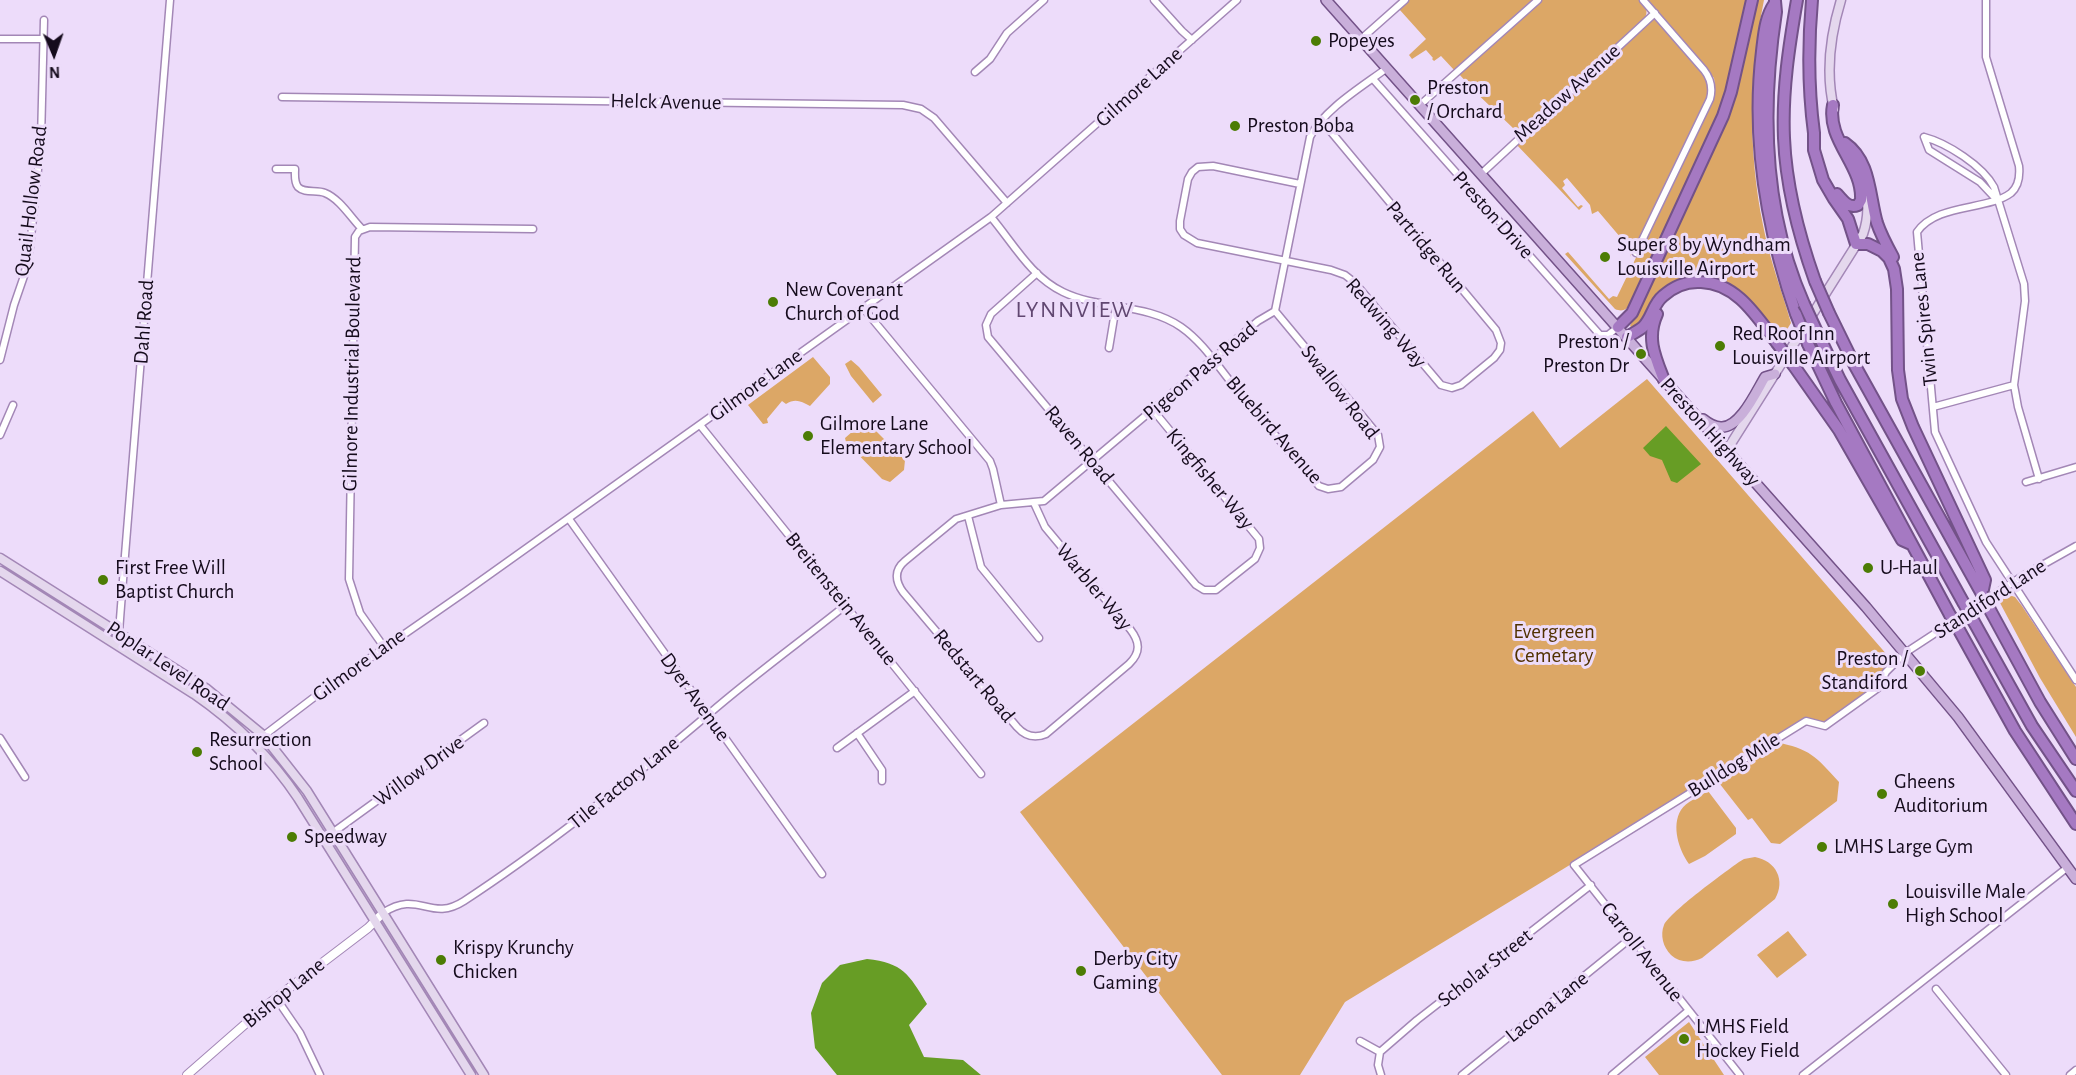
<!DOCTYPE html>
<style>
body{margin:0}
#map{position:relative;width:2076px;height:1075px;overflow:hidden;background:#eddcfa;font-family:"Alegreya Sans",sans-serif}
canvas{display:block}
.north{position:absolute;left:24px;top:24px;width:60px;height:60px;-webkit-text-stroke:4px #eddcfa;paint-order:stroke;rotate:178deg;font-size:16px;font-weight:700;line-height:24px;text-align:center;color:#150b1c}
.north::after{content:'';display:block;margin:auto;width:21px;height:27px;background:#150b1c;clip-path:polygon(50% 0,100% 100%,50% 72%,0 100%)}
</style>
<div id="map">
<canvas width="2076" height="1075"></canvas>
<div class="north">N</div>
</div>
<script>
const g = document.querySelector('canvas').getContext('2d');
g.lineJoin = 'round';
function paint(path, color) {
  g.fillStyle = color;
  g.fill(path, 'evenodd');
}
function stroke(path, color, width, dash) {
  g.strokeStyle = color;
  g.lineWidth = width;
  g.lineCap = dash ? 'butt' : 'round';
  g.setLineDash(dash || []);
  g.stroke(path);
}
function label(font, color, halo, rows, align = 'center') {
  g.font = font + ' "Alegreya Sans",sans-serif';
  g.lineWidth = 6;
  g.setLineDash([]);
  g.textBaseline = 'middle';
  g.strokeStyle = halo;
  g.fillStyle = color;
  for (const [text, x, y, turn = 0] of rows) {
    g.save();
    g.translate(x, y);
    g.rotate((+turn || 0) * Math.PI / 180);
    g.textAlign = isNaN(turn) ? turn : align;
    if (halo) g.strokeText(text, 0, 0);
    g.fillText(text, 0, 0);
    g.restore();
  }
}
paint(new Path2D(`
 M 1409,0 L 1535,0 L 1455,71 L 1441,56 L 1434,61 L 1432,59 L 1433,58 L 1426,50 L 1412,59 L 1409,55 L 1426,39 L 1399,9 Z
 M 1542,0 L 1640,0 C 1646,7 1649,11 1644,20 L 1519,134 C 1499,114 1478,96 1459,74 Z
 M 1646,0 L 1747,0 L 1728,85 L 1717,118 L 1630,305 C 1626,310 1622,312 1615,309 L 1565,254 L 1568,252 L 1609,299 L 1613,296 L 1617,297 L 1712,100 L 1715,86 L 1714,78 Z
 M 1756,0 L 1764,0 C 1749,74 1748,151 1763,225 C 1769,258 1782,291 1791,323 L 1780,341 C 1760,315 1728,261 1687,277 C 1677,282 1651,314 1641,323 L 1633,329 L 1630,326 L 1712,149 Z
 M 1656,19 L 1705,73 L 1710,85 L 1708,98 L 1630,257 L 1632,251 L 1598,211 L 1592,214 L 1590,205 L 1567,178 L 1563,181 L 1565,185 L 1562,188 L 1578,207 L 1581,205 L 1583,206 L 1568,221 L 1579,210 L 1515,143 L 1652,20 Z
 M 813,357 L 830,377 L 830,384 L 810,406 C 801,401 795,398 786,404 L 782,401 L 767,419 L 768,423 L 763,424 L 748,405 Z
 M 851,360 L 859,367 L 882,395 L 873,403 L 851,376 L 845,364 Z
 M 1647,379 L 1895,664 L 1878,688 L 1825,726 L 1806,721 L 1345,1002 L 1300,1075 L 1222,1075 L 1020,812 L 1533,411 L 1560,448 Z
 M 865,423 L 877,432 L 905,460 L 904,470 L 890,482 L 882,479 L 846,442 L 845,438 L 860,425 Z
 M 2009,595 L 2015,597 L 2022,606 L 2076,687 L 2076,737 L 2040,678 L 1999,601 Z
 M 1775,742 C 1811,749 1815,756 1839,782 L 1837,801 L 1780,844 L 1771,843 L 1752,818 L 1748,820 L 1716,779 Z
 M 1708,791 L 1736,828 L 1736,834 L 1705,856 L 1689,864 C 1679,850 1671,826 1681,810 C 1686,802 1700,796 1708,791 Z
 M 1755,857 C 1776,861 1786,880 1775,899 L 1702,958 C 1692,963 1680,963 1671,955 C 1663,947 1660,935 1664,925 C 1670,912 1725,872 1739,862 L 1744,859 Z
 M 1788,931 L 1807,955 L 1777,978 L 1757,955 Z
 M 1689,1022 L 1724,1075 L 1659,1075 L 1645,1057 Z`), '#dca766');
paint(new Path2D(`
 M 1666,426 L 1701,464 L 1677,483 L 1671,481 L 1662,460 L 1650,456 L 1643,448 Z
 M 867,959 C 903,963 909,974 927,1004 L 909,1025 L 924,1057 L 963,1060 L 981,1075 L 837,1075 L 815,1048 L 811,1013 L 822,983 L 840,965 Z`), '#679d25');
const minor = new Path2D(`
 M 1154,0 L 1182,31 L 1192,40
 M 1986,0 L 1986,57 L 2019,166 C 2020,176 2019,186 2011,193 C 1987,211 1937,203 1917,232 L 1935,432 L 1986,542 L 2076,680
 M 0,39 L 42,39
 M 1361,39 L 1405,0
 M 975,72 L 990,59 L 1007,33 L 1044,0
 M 1373,79 L 1600,335 L 1608,335 L 1618,327
 M 282,97 L 903,105 L 921,109 L 934,118 L 1007,203
 M 1420,105 L 1538,0
 M 1924,137 C 1947,143 1983,166 1994,187 L 2024,284 L 2025,301 L 2014,385 L 2018,407 L 2039,479
 M 1924,137 L 1929,150 L 1980,182 L 1996,199
 M 276,169 L 295,169 C 295,175 294,182 298,187 C 305,194 317,189 325,193 C 340,199 351,218 362,229
 M 1481,174 L 1655,13
 M 1300,184 L 1213,166 L 1198,167 L 1192,172 L 1188,179 L 1180,221 L 1180,229 L 1184,235 L 1197,243 L 1331,270 L 1345,275 L 1354,282 L 1441,385 L 1452,388 L 1461,385 L 1494,358 L 1500,350 L 1501,343 L 1496,330 L 1322,121
 M 991,217 C 1013,243 1031,277 1063,292 C 1100,310 1146,303 1181,327 C 1201,341 1215,362 1230,381 C 1260,416 1288,452 1319,486 L 1328,489 L 1341,487 L 1373,460 L 1380,447 L 1378,435 L 1275,311
 M 1636,253 L 1710,99 C 1713,88 1711,79 1704,70 L 1643,0
 M 1037,273 L 991,314 L 986,325 L 988,337 L 1196,585 L 1204,590 L 1216,590 L 1255,559 L 1260,548 L 1259,539 L 1153,410
 M 864,309 L 990,461 L 993,469 L 1001,505
 M 1109,348 L 1116,306
 M 0,360 L 14,305 L 24,276 L 30,247 L 41,140 L 44,20
 M 1933,407 L 2014,385
 M 700,425 L 981,774
 M 0,435 L 13,405
 M 2026,482 L 2076,467
 M 1034,503 L 1045,527 L 1130,629 C 1140,642 1141,652 1129,664 L 1046,734 C 1034,739 1025,736 1017,727 L 903,592 C 895,581 894,570 905,561 L 956,519 L 1001,505 L 1044,501 L 1258,321 L 1275,311 L 1310,137 C 1324,109 1363,86 1387,68
 M 968,516 L 981,567 L 1039,638
 M 569,519 L 822,874
 M 113,643 L 119,632 L 123,580 L 170,0
 M 384,647 L 360,613 L 349,579 L 355,237 L 359,231 L 370,227 L 533,229
 M 857,733 L 882,770 L 882,781
 M 0,738 L 25,777
 M 254,743 L 321,692 L 465,592 L 991,217 L 1237,0
 M 837,748 L 915,691
 M 324,839 L 484,723
 M 383,913 C 419,889 430,923 464,901 C 551,844 632,779 710,713 C 754,675 801,641 846,605
 M 1936,989 L 2006,1075
 M 276,998 L 300,1033 L 320,1075
 M 1360,1041 L 1380,1052
 M 1380,1052 L 1417,1020 L 1591,885
 M 1380,1052 L 1378,1065 L 1381,1075
 M 1462,1075 L 1631,938
 M 1612,1075 L 1688,1011
 M 1740,1075 L 1574,865 L 1806,721 L 1825,726 L 1878,688 L 1886,672 L 1905,653 L 2021,577 L 2076,546
 M 1803,1075 L 2068,867
 M 2070,1075 L 2076,1070`);
const tertiary = new Path2D(`
 M 187,1075 L 267,1005 L 368,928 L 383,913`);
const secondary = new Path2D(`
 M 1834,109 C 1825,72 1830,36 1841,0
 M 1727,450 L 1863,234 C 1867,222 1869,210 1866,196
 M 0,558 L 207,689 L 263,735 L 307,791 L 484,1075
 M 0,571 L 194,694 C 236,723 270,756 298,798 L 471,1075`);
const primary = new Path2D(`
 M 1326,0 L 1866,607 L 1958,717 L 2076,879
 M 1703,419 C 1708,423 1714,427 1721,427 C 1740,428 1756,392 1765,377 L 1775,374`);
const motorway = new Path2D(`
 M 1797,0 C 1789,46 1782,91 1784,138 C 1786,186 1799,236 1815,281
 M 1812,0 C 1808,45 1808,88 1814,133 L 1814,150 L 1823,180 L 1834,199 L 1848,219 L 1856,244 L 1868,244 L 1882,251 L 1889,258 L 1894,269 L 1897,289 L 1898,370 L 1902,399 L 1913,427 L 1985,580 L 1982,594
 M 1775,1 L 1776,12 C 1761,110 1763,212 1804,304
 M 1775,3 C 1765,17 1764,35 1762,51 C 1751,141 1767,230 1796,314
 M 1833,105 C 1826,140 1863,165 1861,200 L 1858,205 C 1849,209 1843,201 1837,194
 M 1845,143 C 1871,161 1869,196 1877,223 C 1881,235 1887,246 1893,257
 M 1829,313 L 1854,364 L 1982,594
 M 1657,314 C 1646,338 1655,357 1664,380
 M 1618,327 L 1632,313 L 1723,116 L 1731,92 L 1752,0
 M 1817,332 L 1840,380 L 1963,602
 M 1627,337 C 1632,334 1638,331 1643,327 C 1652,318 1653,304 1663,296 C 1674,286 1686,281 1701,282 C 1737,283 1757,317 1777,343
 M 1808,344 L 1836,403 L 1950,615
 M 1794,366 L 1839,430 L 1902,540 L 1911,544
 M 1990,610 L 2040,702 L 2076,759
 M 1974,622 L 2032,726 L 2076,791
 M 1959,630 L 2015,731 L 2076,824`);
stroke(minor, '#a387b6', 9);
stroke(tertiary, '#a387b6', 10);
stroke(secondary, '#a387b6', 11);
stroke(primary, '#735288', 12);
stroke(motorway, '#735288', 14);
stroke(minor, '#fff', 6);
stroke(tertiary, '#fff', 8);
stroke(secondary, '#e4d7ed', 8);
stroke(primary, '#c9afda', 9);
stroke(motorway, '#a579c2', 10);
const motorwayBridge = new Path2D(`
 M 1815,281 L 1829,313
 M 1804,304 L 1817,332
 M 1796,314 L 1808,344
 M 1777,343 L 1794,366
 M 1982,594 L 1990,610
 M 1963,602 L 1974,622
 M 1950,615 L 1959,630`);
stroke(motorwayBridge, '#735288', 14, []);
stroke(motorwayBridge, '#a579c2', 10);
for (const [x, y, r, color] of [
 [1316,41,6,"#4c7c04"],
 [1415,100,6,"#4c7c04"],
 [1235,126,6,"#4c7c04"],
 [1605,257,6,"#4c7c04"],
 [773,302,6,"#4c7c04"],
 [1720,346,6,"#4c7c04"],
 [1641,354,6,"#4c7c04"],
 [808,436,6,"#4c7c04"],
 [1868,568,6,"#4c7c04"],
 [103,580,6,"#4c7c04"],
 [1920,671,6,"#4c7c04"],
 [197,752,6,"#4c7c04"],
 [1882,794,6,"#4c7c04"],
 [292,837,6,"#4c7c04"],
 [1822,847,6,"#4c7c04"],
 [1893,904,6,"#4c7c04"],
 [441,960,6,"#4c7c04"],
 [1081,971,6,"#4c7c04"],
 [1684,1039,6,"#4c7c04"]
]) {
  const dot = new Path2D();
  dot.arc(x, y, r, 0, 2 * Math.PI);
  g.fillStyle = color;
  g.fill(dot);
  stroke(dot, '#eddcfa', 2);
}
label('21px', '#150b1c', '#eddcfa', [
 ["Popeyes",1328,41],
 ["Preston",1427,88],
 ["/ Orchard",1427,112],
 ["Preston Boba",1247,126],
 ["Super 8 by Wyndham",1617,245],
 ["Louisville Airport",1617,269],
 ["New Covenant",785,290],
 ["Church of God",785,314],
 ["Red Roof Inn",1732,334],
 ["Louisville Airport",1732,358],
 ["Preston /",1629,342,"right"],
 ["Preston Dr",1629,366,"right"],
 ["Gilmore Lane",820,424],
 ["Elementary School",820,448],
 ["First Free Will",115,568],
 ["Baptist Church",115,592],
 ["U-Haul",1880,568],
 ["Preston /",1908,659,"right"],
 ["Standiford",1908,683,"right"],
 ["Resurrection",209,740],
 ["School",209,764],
 ["Gheens",1894,782],
 ["Auditorium",1894,806],
 ["Speedway",304,837],
 ["LMHS Large Gym",1834,847],
 ["Louisville Male",1905,892],
 ["High School",1905,916],
 ["Krispy Krunchy",453,948],
 ["Chicken",453,972],
 ["Derby City",1093,959],
 ["Gaming",1093,983],
 ["LMHS Field",1696,1027],
 ["Hockey Field",1696,1051]
], 'left');
label('21px', '#150b1c', '#eddcfa', [
 ["Gilmore Lane",1139,87,-42],
 ["Meadow Avenue",1567,93,-42],
 ["Helck Avenue",666,102,1],
 ["Quail Hollow Road",31,201,-83],
 ["Preston Drive",1493,215,48],
 ["Partridge Run",1426,247,50],
 ["Twin Spires Lane",1924,319,-96],
 ["Dahl Road",144,322,-86],
 ["Redwing Way",1386,323,49],
 ["Pigeon Pass Road",1200,371,-40],
 ["Gilmore Industrial Boulevard",352,374,-89],
 ["Gilmore Lane",756,385,-36],
 ["Swallow Road",1340,392,52],
 ["Bluebird Avenue",1274,430,49],
 ["Preston Highway",1710,432,48],
 ["Raven Road",1079,445,50],
 ["Kingfisher Way",1210,479,50],
 ["Warbler Way",1094,587,50],
 ["Breitenstein Avenue",841,599,51],
 ["Standiford Lane",1990,599,-33],
 ["Gilmore Lane",359,665,-36],
 ["Poplar Level Road",168,666,34],
 ["Redstart Road",974,676,50],
 ["Dyer Avenue",695,697,54],
 ["Bulldog Mile",1734,765,-32],
 ["Willow Drive",419,771,-36],
 ["Tile Factory Lane",624,783,-39],
 ["Carroll Avenue",1642,952,52],
 ["Scholar Street",1485,968,-38],
 ["Bishop Lane",284,993,-39],
 ["Lacona Lane",1547,1007,-39]
]);
label('21px', '#513100', '#eddcfa', [
 ["Evergreen",1554,632],
 ["Cemetary",1554,656]
]);
g.letterSpacing = '1.5px';
label('24px', '#614771', '#eddcfa', [
 ["LYNNVIEW",1075,310]
]);
g.letterSpacing = '0px';
</script>
